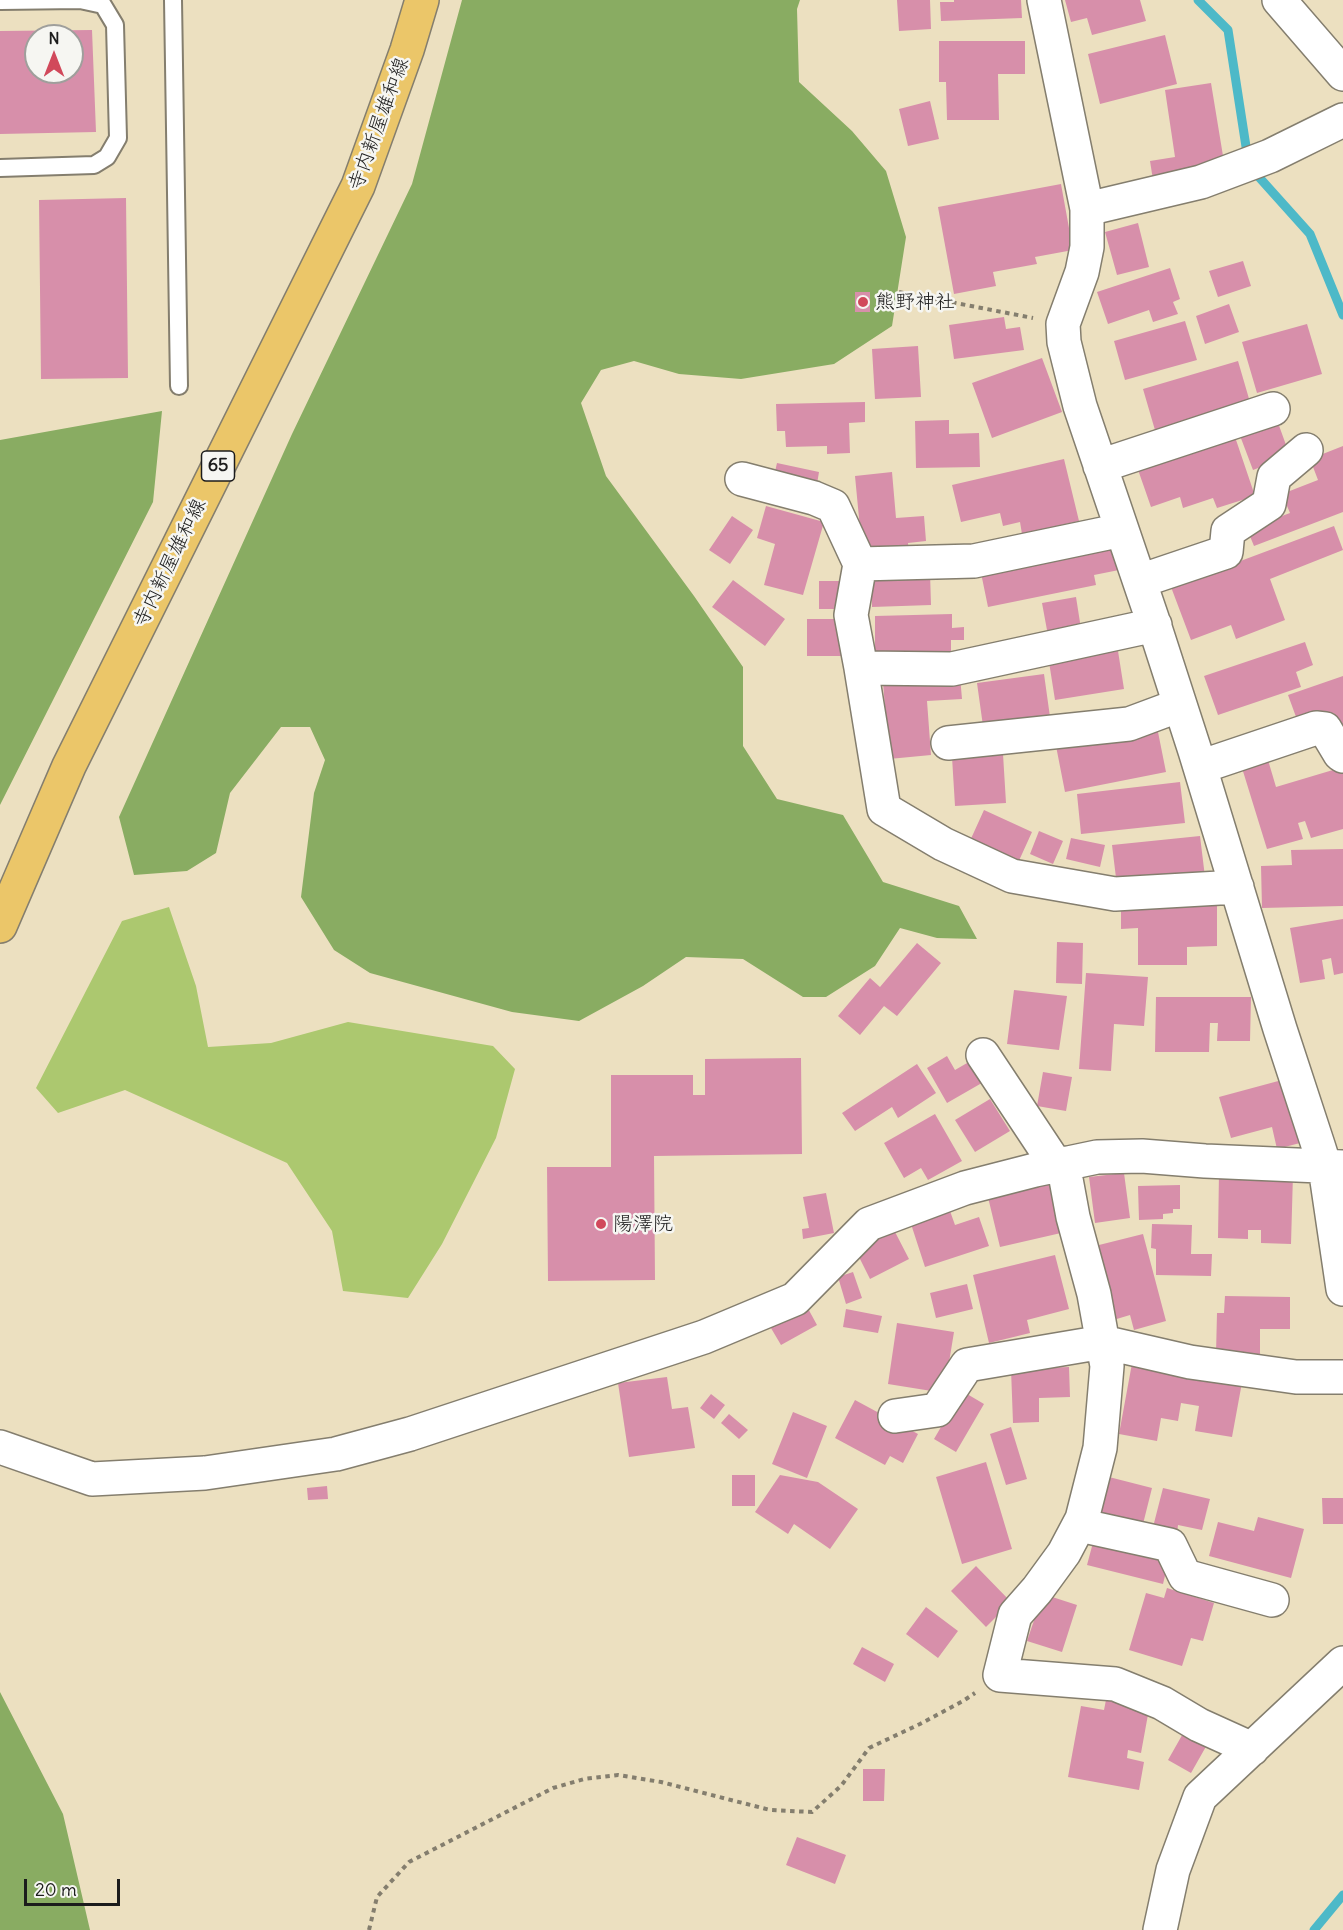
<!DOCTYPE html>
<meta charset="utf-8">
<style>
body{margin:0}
#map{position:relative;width:1343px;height:1930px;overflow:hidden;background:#ece0c0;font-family:Delius,sans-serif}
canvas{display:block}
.north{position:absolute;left:24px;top:24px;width:60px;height:60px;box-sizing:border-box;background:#f6f6f2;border:2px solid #9f9f9c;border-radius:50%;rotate:0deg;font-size:16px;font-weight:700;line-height:24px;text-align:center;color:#1c1c1c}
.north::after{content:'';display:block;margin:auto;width:21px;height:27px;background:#d1495b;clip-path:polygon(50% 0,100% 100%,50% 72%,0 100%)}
.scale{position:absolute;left:24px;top:1879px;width:96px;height:27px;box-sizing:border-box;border:3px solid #1c1c1c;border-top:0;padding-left:8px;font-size:18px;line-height:21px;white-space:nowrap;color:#1c1c1c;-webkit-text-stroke:4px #f6f6f2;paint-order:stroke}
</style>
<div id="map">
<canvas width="1343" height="1930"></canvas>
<div class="north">N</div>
<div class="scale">20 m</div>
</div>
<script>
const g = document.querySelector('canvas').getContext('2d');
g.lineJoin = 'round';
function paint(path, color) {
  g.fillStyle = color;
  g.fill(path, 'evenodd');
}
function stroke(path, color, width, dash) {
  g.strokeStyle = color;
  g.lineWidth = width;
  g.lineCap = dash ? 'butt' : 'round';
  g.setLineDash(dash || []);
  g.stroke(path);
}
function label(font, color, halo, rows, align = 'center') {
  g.font = font + ' Delius,"Klee One",sans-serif';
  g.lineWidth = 5;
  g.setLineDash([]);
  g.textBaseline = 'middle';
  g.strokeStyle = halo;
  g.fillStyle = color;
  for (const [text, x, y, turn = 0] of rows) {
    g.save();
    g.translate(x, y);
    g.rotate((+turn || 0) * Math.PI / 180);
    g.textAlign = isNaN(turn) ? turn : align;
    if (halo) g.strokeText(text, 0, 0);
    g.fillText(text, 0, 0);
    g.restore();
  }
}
paint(new Path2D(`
 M 169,907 L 196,986 L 208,1047 L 271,1043 L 348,1022 L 493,1046 L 515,1069 L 496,1138 L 442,1244 L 408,1298 L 343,1291 L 332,1231 L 287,1163 L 125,1090 L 58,1113 L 36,1088 L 122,921 Z`), '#acc86f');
paint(new Path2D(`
 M 462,0 L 800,0 L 797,9 L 799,82 L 852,131 L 886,171 L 906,237 L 892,326 L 834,364 L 741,379 L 679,374 L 634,361 L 601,370 L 581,403 L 606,476 L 694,596 L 743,667 L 743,746 L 777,799 L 843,815 L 883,882 L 959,906 L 977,939 L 937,938 L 900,928 L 875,966 L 826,997 L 803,997 L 743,959 L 686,957 L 643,986 L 579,1021 L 512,1012 L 370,973 L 334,950 L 301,897 L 314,793 L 325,760 L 310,727 L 281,727 L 230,793 L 216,853 L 187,871 L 134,875 L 119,817 L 292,434 L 412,184 Z
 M 162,411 L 153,502 L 0,805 L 0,440 Z
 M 0,1692 L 63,1814 L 90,1930 L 0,1930 Z`), '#89ac62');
stroke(new Path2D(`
 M 1198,0 L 1228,30 L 1249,166 L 1310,234 L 1343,315
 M 1314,1930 L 1343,1895`), '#4db9c8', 9);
paint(new Path2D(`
 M 897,0 L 930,0 L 931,29 L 899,31 Z
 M 954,0 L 1021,0 L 1022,18 L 941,21 L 940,2 L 954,2 Z
 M 1065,0 L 1140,0 L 1146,21 L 1092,35 L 1087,18 L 1071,22 Z
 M 92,30 L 96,132 L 0,134 L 0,31 ZM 36,36 L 72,36 L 72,72 L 36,72 Z
 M 1165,35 L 1177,84 L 1100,104 L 1088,54 Z
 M 939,41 L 1025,41 L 1025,74 L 998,74 L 999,120 L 947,120 L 946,82 L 939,82 Z
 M 1211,83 L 1225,168 L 1153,180 L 1150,161 L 1175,157 L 1165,90 Z
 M 930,101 L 939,139 L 908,146 L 899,109 Z
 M 1061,184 L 1073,250 L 1035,257 L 1037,264 L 993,272 L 996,286 L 954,294 L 938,207 Z
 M 126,198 L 128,378 L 41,379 L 39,200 Z
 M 1138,223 L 1149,267 L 1117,275 L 1105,232 Z
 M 1243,261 L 1251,286 L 1218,297 L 1209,271 Z
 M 1170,268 L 1180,299 L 1173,302 L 1178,314 L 1153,322 L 1149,310 L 1108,324 L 1097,292 Z
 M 855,292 L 870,292 L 870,312 L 855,312 Z
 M 1229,304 L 1239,332 L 1205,344 L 1196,316 Z
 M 1004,317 L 1006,329 L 1020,327 L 1024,350 L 954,359 L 949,325 Z
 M 1185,321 L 1197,360 L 1125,380 L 1114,341 Z
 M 1307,324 L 1322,374 L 1257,393 L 1242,342 Z
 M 918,346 L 921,397 L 875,399 L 872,349 Z
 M 1042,358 L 1062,412 L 992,438 L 972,383 Z
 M 1238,361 L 1252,409 L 1157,437 L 1143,389 Z
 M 865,402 L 865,422 L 849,423 L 850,453 L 827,454 L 827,446 L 786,447 L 785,431 L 777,431 L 776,404 Z
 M 949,420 L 949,434 L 979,433 L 980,467 L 916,468 L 915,421 Z
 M 1277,420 L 1290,456 L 1253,470 L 1239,433 Z
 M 1233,431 L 1255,496 L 1217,508 L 1213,498 L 1183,508 L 1180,497 L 1151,507 L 1136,464 Z
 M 1343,446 L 1343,512 L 1254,546 L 1247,529 L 1290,513 L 1282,494 L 1318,480 L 1310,459 Z
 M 1064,459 L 1079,521 L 1022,534 L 1020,522 L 1003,526 L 1000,513 L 961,522 L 952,485 Z
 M 777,463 L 819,472 L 816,490 L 773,480 Z
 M 892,472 L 896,518 L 924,516 L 926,541 L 908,543 L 909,556 L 863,560 L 855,476 Z
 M 766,506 L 824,522 L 803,595 L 764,585 L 775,544 L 757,538 Z
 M 732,516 L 753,530 L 730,564 L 709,550 Z
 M 1334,526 L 1343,550 L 1270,579 L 1285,620 L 1236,639 L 1231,625 L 1191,640 L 1171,587 Z
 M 1114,546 L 1119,570 L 1094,575 L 1096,585 L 988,607 L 981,573 Z
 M 930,573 L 931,605 L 872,607 L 872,575 Z
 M 733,580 L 785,619 L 765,646 L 712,607 Z
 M 819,581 L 844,581 L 844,609 L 819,609 Z
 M 1076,597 L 1082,635 L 1049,641 L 1042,603 Z
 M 952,614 L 952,628 L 964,627 L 964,640 L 951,640 L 951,659 L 875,661 L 875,616 Z
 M 807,619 L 844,619 L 844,656 L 807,656 Z
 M 1305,642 L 1313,665 L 1296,672 L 1301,687 L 1218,715 L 1204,676 Z
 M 1118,651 L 1124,689 L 1055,700 L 1049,662 Z
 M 1044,674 L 1050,717 L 983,726 L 977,683 Z
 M 960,676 L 962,699 L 927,701 L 931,755 L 889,759 L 883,682 Z
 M 1343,676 L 1343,738 L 1334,713 L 1299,725 L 1288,695 Z
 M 1157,727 L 1166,772 L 1065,792 L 1056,746 Z
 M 1003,754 L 1006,803 L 955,806 L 952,757 Z
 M 1268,760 L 1276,787 L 1343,767 L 1343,829 L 1311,838 L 1305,821 L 1298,823 L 1303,839 L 1267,849 L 1242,768 Z
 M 1180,782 L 1185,823 L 1081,834 L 1077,794 Z
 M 984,810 L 1032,832 L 1017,865 L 969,843 Z
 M 1039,831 L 1063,841 L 1053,864 L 1030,854 Z
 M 1200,836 L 1205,877 L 1117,886 L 1112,845 Z
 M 1071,838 L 1105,845 L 1100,867 L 1066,859 Z
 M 1343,849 L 1343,906 L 1262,908 L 1261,866 L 1292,865 L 1291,850 Z
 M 1217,902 L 1217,946 L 1187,947 L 1187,965 L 1138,965 L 1138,928 L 1121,929 L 1121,903 Z
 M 1343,919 L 1343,973 L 1334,975 L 1331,958 L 1322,960 L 1325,979 L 1300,983 L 1290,928 Z
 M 1057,942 L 1083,943 L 1082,984 L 1056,983 Z
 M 917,943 L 941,963 L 897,1016 L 884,1006 L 860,1035 L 838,1016 L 870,978 L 880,987 Z
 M 1086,973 L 1148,977 L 1144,1026 L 1114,1024 L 1111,1071 L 1079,1069 Z
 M 1014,990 L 1067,996 L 1059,1050 L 1007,1044 Z
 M 1156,997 L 1251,997 L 1250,1041 L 1217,1041 L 1218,1023 L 1210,1023 L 1209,1052 L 1155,1052 Z
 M 947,1056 L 955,1070 L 974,1059 L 987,1080 L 947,1103 L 927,1068 Z
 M 801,1058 L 802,1154 L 654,1156 L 655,1280 L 548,1281 L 547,1167 L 611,1167 L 611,1075 L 693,1075 L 693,1095 L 705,1095 L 705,1059 Z
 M 917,1064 L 936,1093 L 898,1118 L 892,1107 L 855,1131 L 842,1113 Z
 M 1043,1072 L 1072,1077 L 1066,1111 L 1037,1106 Z
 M 1282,1080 L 1300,1143 L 1277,1149 L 1272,1127 L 1231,1138 L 1219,1097 Z
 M 990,1099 L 1010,1131 L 975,1152 L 955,1120 Z
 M 935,1114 L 962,1161 L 928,1180 L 921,1168 L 904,1178 L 884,1143 Z
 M 1219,1172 L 1293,1174 L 1291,1244 L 1261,1243 L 1261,1230 L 1248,1230 L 1248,1239 L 1218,1238 Z
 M 1124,1173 L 1130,1218 L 1095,1223 L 1089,1177 Z
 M 1048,1175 L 1061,1233 L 1000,1247 L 986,1189 Z
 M 1180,1185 L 1180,1209 L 1173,1209 L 1173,1213 L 1163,1214 L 1163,1219 L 1139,1220 L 1138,1186 Z
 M 826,1193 L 834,1233 L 803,1239 L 802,1229 L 809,1228 L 803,1197 Z
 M 950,1211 L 955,1225 L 979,1217 L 989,1246 L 925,1267 L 911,1224 Z
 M 1152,1224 L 1192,1225 L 1191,1254 L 1212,1254 L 1211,1276 L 1156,1275 L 1156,1249 L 1151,1248 Z
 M 894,1230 L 909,1259 L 870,1279 L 855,1249 Z
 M 1143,1234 L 1166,1321 L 1134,1330 L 1130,1315 L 1110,1321 L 1091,1247 Z
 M 1055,1255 L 1069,1309 L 1027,1320 L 1030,1333 L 989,1343 L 973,1275 Z
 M 853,1272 L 862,1298 L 846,1304 L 838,1277 Z
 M 967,1284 L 973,1309 L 936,1318 L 930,1293 Z
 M 1225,1296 L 1290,1297 L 1290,1329 L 1260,1329 L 1260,1354 L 1216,1354 L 1217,1313 L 1224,1313 Z
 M 805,1303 L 817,1325 L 781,1345 L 768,1323 Z
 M 846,1309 L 882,1316 L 878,1333 L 843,1327 Z
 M 897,1323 L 954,1332 L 944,1393 L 888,1384 Z
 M 1133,1358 L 1243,1377 L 1232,1437 L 1195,1431 L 1199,1406 L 1181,1403 L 1178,1421 L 1161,1418 L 1157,1441 L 1119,1434 Z
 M 1069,1367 L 1070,1397 L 1039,1398 L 1039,1422 L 1013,1423 L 1011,1369 Z
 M 667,1377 L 672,1409 L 688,1407 L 695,1448 L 629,1457 L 618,1383 Z
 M 962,1391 L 984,1404 L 956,1452 L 934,1439 Z
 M 711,1394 L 725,1405 L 714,1419 L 700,1408 Z
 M 855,1400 L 918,1434 L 903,1463 L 890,1456 L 885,1465 L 835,1438 Z
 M 793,1412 L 827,1426 L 807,1478 L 772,1464 Z
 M 729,1414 L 748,1430 L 739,1439 L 721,1423 Z
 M 1011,1427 L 1027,1479 L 1006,1485 L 990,1434 Z
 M 986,1462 L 1012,1549 L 962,1564 L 936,1477 Z
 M 732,1475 L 755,1475 L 755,1506 L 732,1506 Z
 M 780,1475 L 818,1482 L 858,1509 L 830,1549 L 794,1524 L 788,1534 L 755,1512 Z
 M 1109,1477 L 1152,1488 L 1142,1528 L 1099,1517 Z
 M 327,1486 L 328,1499 L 308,1500 L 307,1488 Z
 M 1163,1488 L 1210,1499 L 1202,1530 L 1178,1525 L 1177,1533 L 1153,1527 Z
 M 1322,1498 L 1343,1498 L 1343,1524 L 1323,1524 Z
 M 1258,1517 L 1304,1529 L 1291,1578 L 1209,1556 L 1218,1522 L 1254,1531 Z
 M 1095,1535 L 1169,1559 L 1163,1584 L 1087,1565 Z
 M 976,1566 L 1011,1602 L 986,1627 L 951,1591 Z
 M 1167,1588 L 1214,1603 L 1203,1641 L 1191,1638 L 1182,1666 L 1129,1650 L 1146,1593 L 1164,1598 Z
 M 1043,1594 L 1077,1605 L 1062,1652 L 1027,1641 Z
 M 926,1607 L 958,1631 L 938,1658 L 906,1634 Z
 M 862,1647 L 894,1664 L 885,1682 L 853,1664 Z
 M 1106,1700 L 1149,1709 L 1141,1753 L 1128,1750 L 1127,1758 L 1144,1762 L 1139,1790 L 1068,1777 L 1081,1706 L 1104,1710 Z
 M 1185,1730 L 1208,1743 L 1191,1773 L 1168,1760 Z
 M 863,1769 L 885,1769 L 884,1801 L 863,1801 Z
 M 797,1837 L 846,1855 L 835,1884 L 786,1865 Z`), '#d78faa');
const service = new Path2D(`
 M 173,0 L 179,386
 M 0,1 L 80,0 L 103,5 L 115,25 L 118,138 L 107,157 L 94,165 L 0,168`);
const minor = new Path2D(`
 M 1044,0 L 1087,209 L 1087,247 L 1082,272 L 1063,324 L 1064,342 L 1080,406 L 1152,618 L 1195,751 L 1280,1029 L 1318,1145 L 1325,1167 L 1343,1289
 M 1279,0 L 1343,74
 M 1087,209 L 1201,182 L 1270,156 L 1343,120
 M 1100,466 L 1273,409
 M 742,479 L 814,498 L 833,506 L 860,564 L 974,561 L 1122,530
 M 860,564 L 851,615 L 861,668 L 952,669 L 1155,625
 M 1140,581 L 1226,552 L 1228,531 L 1269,504 L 1274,477 L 1306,450
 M 861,668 L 884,809 L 943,844 L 1012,876 L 1115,894 L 1237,887
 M 948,743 L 1129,724 L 1180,705
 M 1200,767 L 1316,728 L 1325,729 L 1340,754 L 1343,756
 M 983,1055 L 1056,1165
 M 1063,1163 L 1073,1217 L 1094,1294 L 1107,1366 L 1100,1448 L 1082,1519 L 1064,1553 L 1037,1590 L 1015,1615 L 1000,1675 L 1115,1684 L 1162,1703 L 1199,1725 L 1252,1749
 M 895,1416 L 937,1410 L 967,1365 L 1103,1342 L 1190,1362 L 1296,1377 L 1343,1377
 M 0,1447 L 92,1479 L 205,1473 L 336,1454 L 410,1434 L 704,1337 L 795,1299 L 869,1224 L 965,1188 L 1035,1170 L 1097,1157 L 1142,1156 L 1205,1161 L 1343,1167
 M 1079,1525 L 1170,1545 L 1185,1576 L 1272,1600
 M 1160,1930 L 1173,1870 L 1200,1797 L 1343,1663`);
const primary = new Path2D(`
 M 0,926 L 69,766 L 358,186 L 407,50 L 422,0`);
stroke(service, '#847e6e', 20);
stroke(minor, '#847e6e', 36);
stroke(primary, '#847e6e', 36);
stroke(new Path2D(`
 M 899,292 L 1033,318
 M 369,1930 L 377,1897 L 409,1862 L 553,1788 L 584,1779 L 618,1775 L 661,1782 L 770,1810 L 812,1812 L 841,1786 L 869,1748 L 920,1724 L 963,1701 L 975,1693`), '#847e6e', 4, [4.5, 4.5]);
stroke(service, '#fff', 16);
stroke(minor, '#fff', 33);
stroke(primary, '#ebc669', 33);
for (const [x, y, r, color] of [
 [863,302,6,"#d1495b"],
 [601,1224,6,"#d1495b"]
]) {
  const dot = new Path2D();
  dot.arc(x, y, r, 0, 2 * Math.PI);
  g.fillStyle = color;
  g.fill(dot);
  stroke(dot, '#f6f6f2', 2);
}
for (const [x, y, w] of [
 [218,466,33]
]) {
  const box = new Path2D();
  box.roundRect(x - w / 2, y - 15, w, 30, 4.5);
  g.fillStyle = '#f6f6f2';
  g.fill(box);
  stroke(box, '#1c1c1c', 1.5);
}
label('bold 18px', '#1c1c1c', null, [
 ["65",218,466]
]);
label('20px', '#1c1c1c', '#f6f6f2', [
 ["寺内新屋雄和線",379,124,-70],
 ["寺内新屋雄和線",170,563,-64]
]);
label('20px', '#1c1c1c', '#f6f6f2', [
 ["熊野神社",875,302],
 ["陽澤院",613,1224]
], 'left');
</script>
